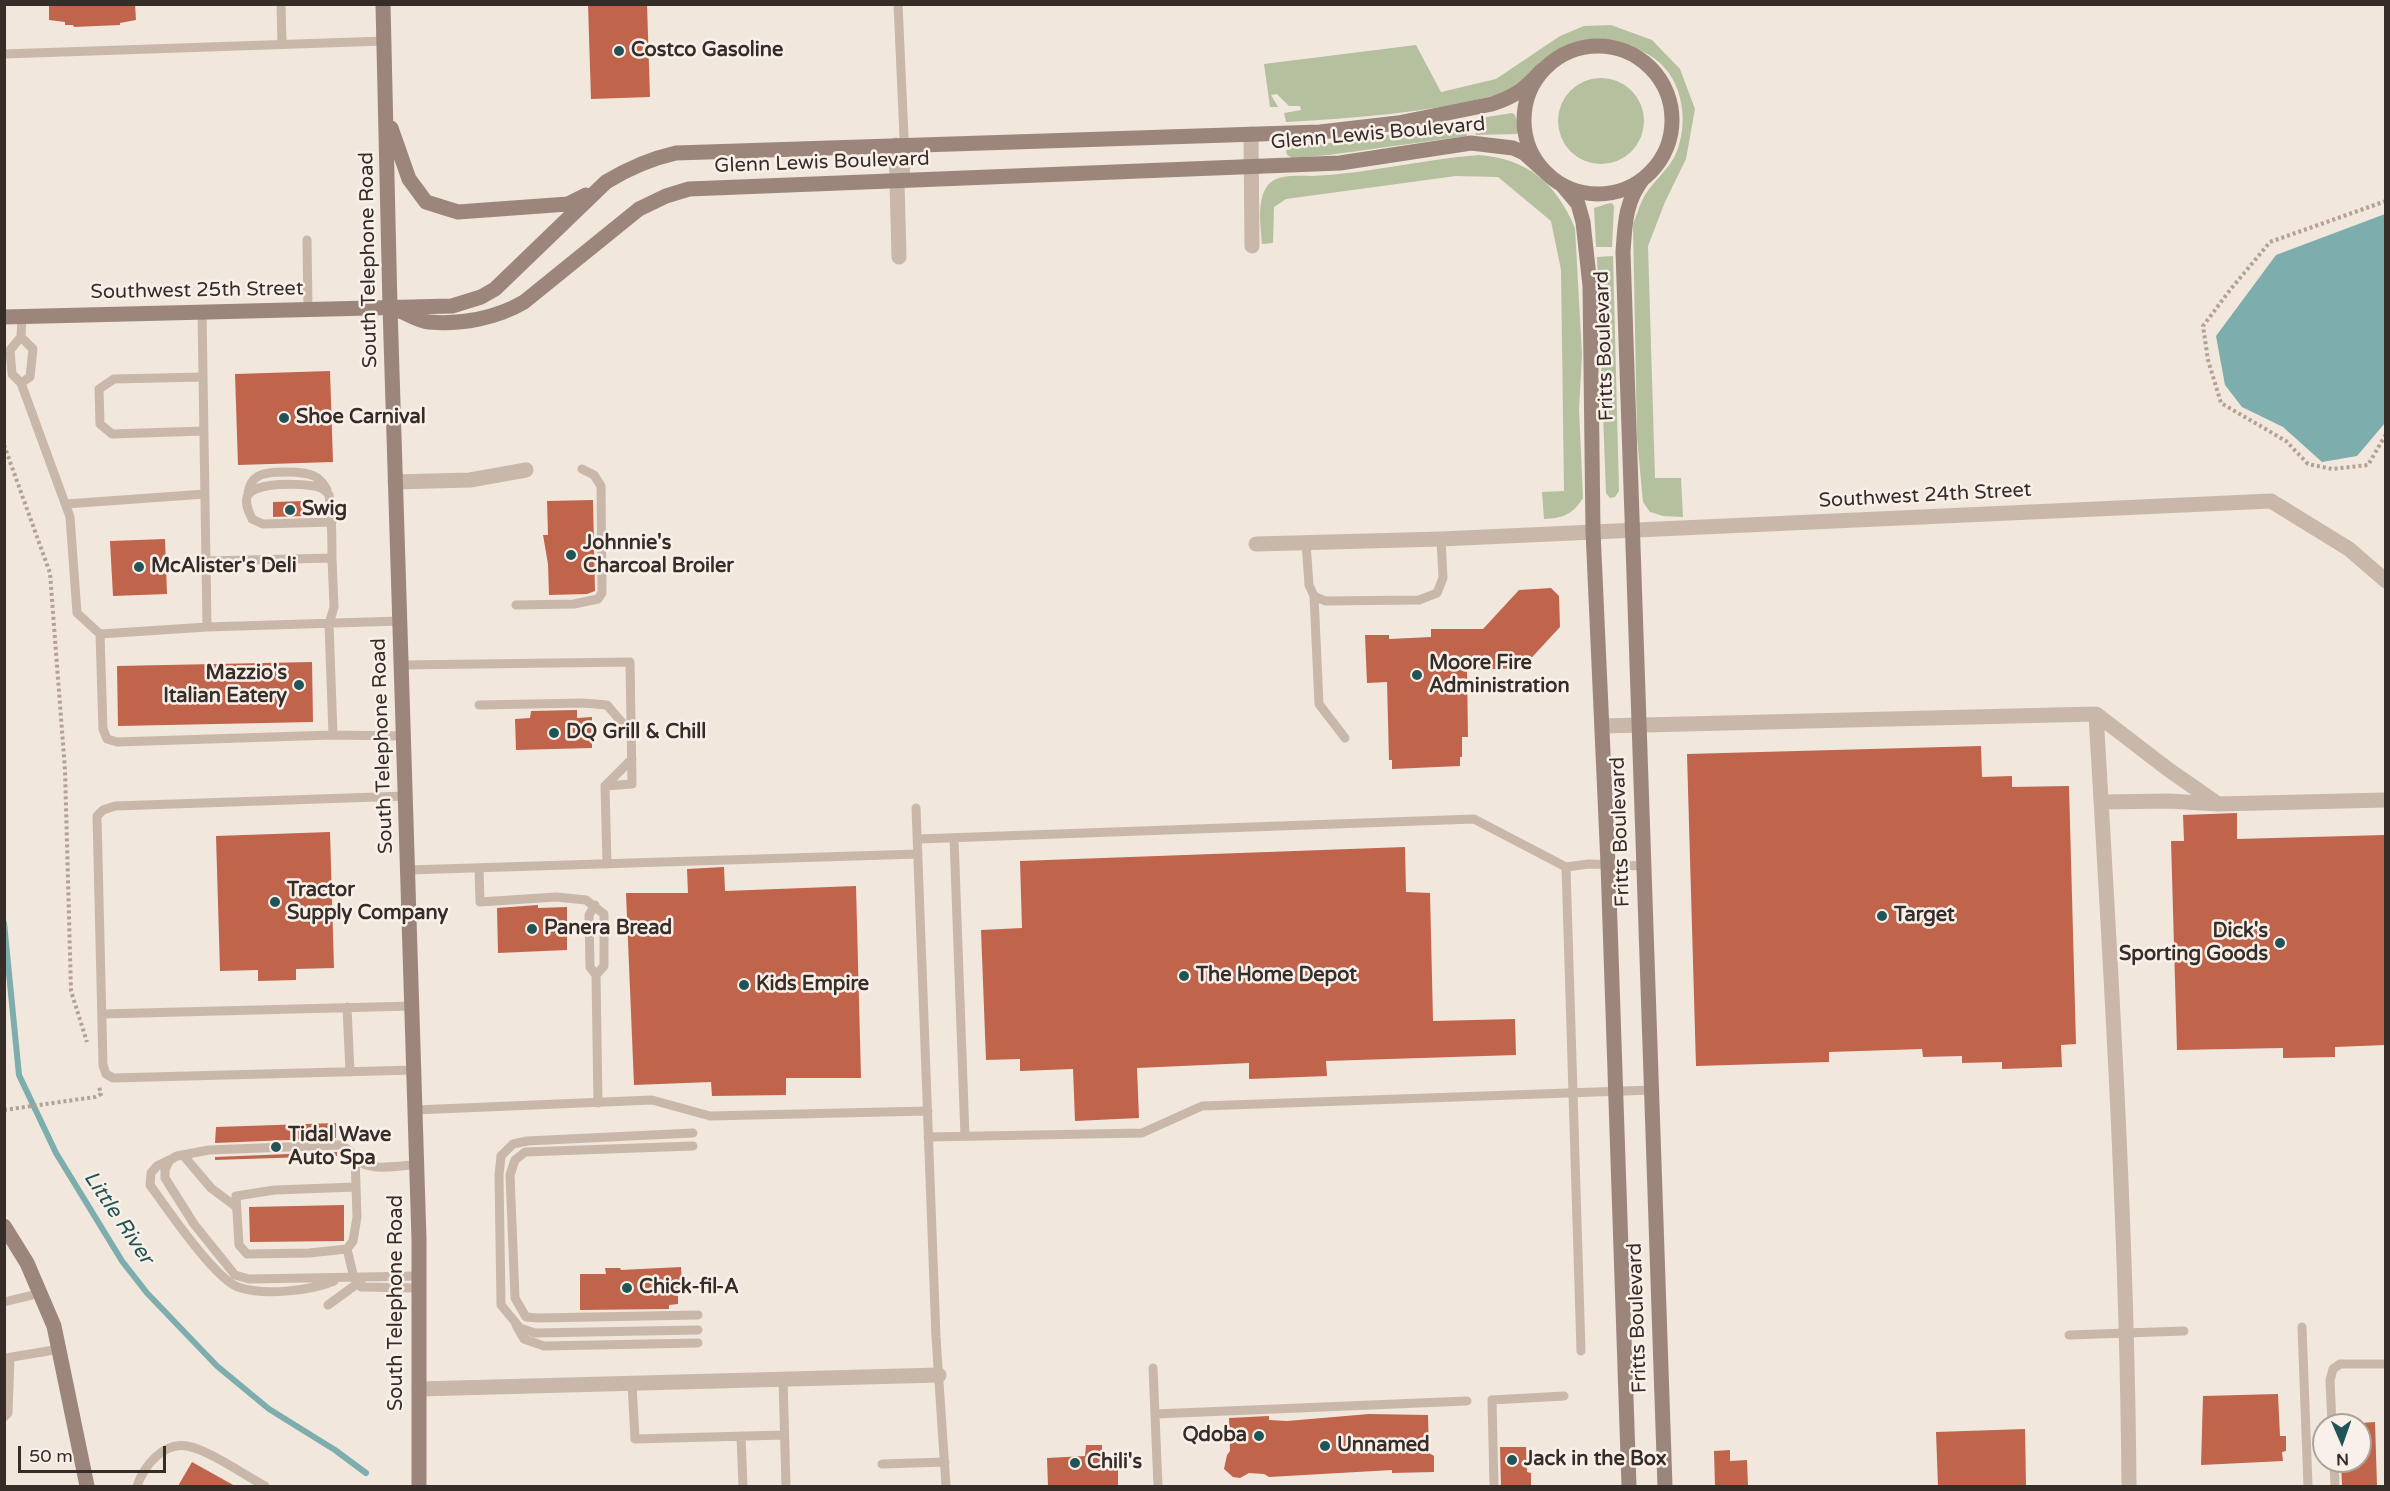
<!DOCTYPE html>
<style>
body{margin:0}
#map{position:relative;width:2390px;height:1491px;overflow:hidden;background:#f1e7dd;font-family:"Varela Round",sans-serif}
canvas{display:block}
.frame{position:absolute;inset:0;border:6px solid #362d29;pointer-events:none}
.north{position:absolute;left:2312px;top:1413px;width:60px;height:60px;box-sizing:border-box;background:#f9f1e9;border:2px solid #aba39c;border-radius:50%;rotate:178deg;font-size:16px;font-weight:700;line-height:24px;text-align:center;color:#362d29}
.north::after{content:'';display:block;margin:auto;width:21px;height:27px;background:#205456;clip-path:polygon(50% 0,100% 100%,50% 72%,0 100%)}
.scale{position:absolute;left:18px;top:1446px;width:148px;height:27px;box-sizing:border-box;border:3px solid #362d29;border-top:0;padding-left:8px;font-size:18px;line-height:21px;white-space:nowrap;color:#362d29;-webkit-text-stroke:4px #f9f1e9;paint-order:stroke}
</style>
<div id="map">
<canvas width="2390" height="1491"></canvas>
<div class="frame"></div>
<div class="north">N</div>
<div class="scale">50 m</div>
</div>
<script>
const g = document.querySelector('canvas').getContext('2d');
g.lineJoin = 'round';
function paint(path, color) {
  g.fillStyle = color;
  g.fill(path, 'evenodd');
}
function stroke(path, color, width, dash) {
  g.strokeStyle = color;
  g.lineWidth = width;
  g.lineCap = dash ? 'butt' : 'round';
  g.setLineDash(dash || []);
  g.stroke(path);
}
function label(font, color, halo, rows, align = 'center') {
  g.font = font + ' "Varela Round",sans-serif';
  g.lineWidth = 5;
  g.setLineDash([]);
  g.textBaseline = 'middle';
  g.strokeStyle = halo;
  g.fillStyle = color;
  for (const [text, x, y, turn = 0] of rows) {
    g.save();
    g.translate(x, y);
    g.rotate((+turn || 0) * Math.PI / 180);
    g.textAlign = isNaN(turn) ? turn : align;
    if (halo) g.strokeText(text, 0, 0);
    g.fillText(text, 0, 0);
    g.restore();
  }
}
paint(new Path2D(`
 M 1611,25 L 1652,40 L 1680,69 L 1695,109 L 1686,159 L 1665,202 L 1648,246 L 1655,478 L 1681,478 L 1683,517 L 1663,516 L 1650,512 L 1643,502 L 1637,438 L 1633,224 C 1637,215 1640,203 1645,195 C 1655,179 1670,169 1677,151 C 1690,117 1681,73 1649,55 C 1626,41 1602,35 1576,43 C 1543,52 1527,88 1493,96 C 1425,113 1355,118 1286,122 L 1284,113 L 1301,110 L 1300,106 L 1289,106 L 1277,94 L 1271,95 L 1278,107 L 1270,107 L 1264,64 L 1416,45 L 1441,92 L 1496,79 L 1560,36 L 1584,26 Z
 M1558 121a43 43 0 1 1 86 0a43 43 0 1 1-86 0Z
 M 1512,113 L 1515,115 L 1519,131 L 1517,134 L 1476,135 L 1474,119 Z
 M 1464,122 L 1467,136 L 1329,155 L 1293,158 L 1287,155 L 1286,151 L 1290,145 L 1347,142 Z
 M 1479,155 C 1528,159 1556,183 1575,228 L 1582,355 L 1579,409 L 1583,498 C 1572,515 1563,518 1544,519 L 1542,492 L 1564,491 L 1561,270 L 1551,221 L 1498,177 L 1456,176 L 1286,199 L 1274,207 L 1273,243 L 1262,244 C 1261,227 1256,200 1268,185 C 1277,174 1298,176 1311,176 C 1367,174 1423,159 1479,155 Z
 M 1610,203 L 1613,204 L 1614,207 L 1612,247 L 1596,247 L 1594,208 Z
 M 1613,256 L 1619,491 L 1615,497 L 1610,498 L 1606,493 L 1597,257 Z`), '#b5c09e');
paint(new Path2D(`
 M 2385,214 L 2385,423 L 2357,456 L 2322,462 L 2283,427 L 2242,407 L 2225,385 L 2216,336 L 2276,255 Z`), '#7dadad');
stroke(new Path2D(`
 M 4,923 L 19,1075 L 56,1153 L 122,1261 L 147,1293 L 217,1366 L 269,1409 L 335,1450 L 366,1473`), '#7dadad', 6);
paint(new Path2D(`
 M 49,4 L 135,4 L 136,20 L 120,23 L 120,25 L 74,27 L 73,25 L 65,25 L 65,22 L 49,20 Z
 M 588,4 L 647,4 L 650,97 L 591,99 Z
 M 330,371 L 333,462 L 238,465 L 235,374 Z
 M 593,500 L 595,591 L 587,594 L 549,595 L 548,564 L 543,535 L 548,535 L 547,501 Z
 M 305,501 L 306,516 L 273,517 L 273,502 Z
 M 165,539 L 167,594 L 113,596 L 110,541 Z
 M 1551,588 L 1559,596 L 1560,627 L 1522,668 L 1467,670 L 1468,737 L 1462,737 L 1462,757 L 1460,757 L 1460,766 L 1392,769 L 1392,760 L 1389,760 L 1387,682 L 1367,683 L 1365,635 L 1389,635 L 1389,639 L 1431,637 L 1431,629 L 1483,629 L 1519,590 Z
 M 312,662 L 313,722 L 118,726 L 117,666 Z
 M 577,710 L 577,718 L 592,717 L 592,748 L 516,750 L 515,719 L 530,718 L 531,711 Z
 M 1981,746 L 1982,777 L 2012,776 L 2012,787 L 2069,786 L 2076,1044 L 2061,1045 L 2062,1067 L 2002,1069 L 2002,1062 L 1962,1063 L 1962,1056 L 1923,1057 L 1922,1049 L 1829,1052 L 1829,1062 L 1696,1066 L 1687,754 Z
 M 2237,813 L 2237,839 L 2385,835 L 2385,1045 L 2335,1047 L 2335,1057 L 2283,1058 L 2283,1048 L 2177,1050 L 2171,841 L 2184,841 L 2183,815 Z
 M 330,832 L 334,968 L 296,969 L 296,980 L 258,981 L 258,970 L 220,971 L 216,836 Z
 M 1405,847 L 1406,892 L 1430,893 L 1433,1021 L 1515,1019 L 1516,1055 L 1326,1061 L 1327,1076 L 1249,1079 L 1249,1063 L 1137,1068 L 1139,1118 L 1075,1121 L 1073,1069 L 1020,1071 L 1020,1059 L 986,1060 L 981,930 L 1022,928 L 1020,861 Z
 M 724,867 L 725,891 L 856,886 L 861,1078 L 786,1078 L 786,1095 L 712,1096 L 711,1082 L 634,1085 L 626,893 L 688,893 L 687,869 Z
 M 538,905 L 538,908 L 567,907 L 567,950 L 498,953 L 497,908 Z
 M 336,1123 L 336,1138 L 215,1143 L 216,1127 Z
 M 337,1152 L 337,1156 L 215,1160 L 215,1157 Z
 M 344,1205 L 344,1241 L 250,1242 L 249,1207 Z
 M 681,1267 L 682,1289 L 678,1290 L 678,1304 L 669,1305 L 669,1309 L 580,1310 L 580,1274 L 606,1274 L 605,1268 L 620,1268 L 621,1270 Z
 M 2278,1394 L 2280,1436 L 2286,1436 L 2286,1451 L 2282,1452 L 2283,1461 L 2201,1465 L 2203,1396 Z
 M 1369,1414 L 1428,1415 L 1429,1453 L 1434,1456 L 1434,1472 L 1392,1473 L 1392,1470 L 1269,1477 L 1264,1474 L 1249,1473 L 1240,1478 L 1233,1477 L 1224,1469 L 1227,1455 L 1230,1451 L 1229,1418 L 1269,1416 L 1269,1420 L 1287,1421 Z
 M 2375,1422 L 2377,1486 L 2342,1486 L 2341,1461 L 2360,1461 L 2360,1423 Z
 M 2025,1429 L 2026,1486 L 1938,1486 L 1936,1432 Z
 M 1086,1445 L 1102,1445 L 1102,1469 L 1118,1468 L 1118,1486 L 1048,1486 L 1047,1458 L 1085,1456 Z
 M 1500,1447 L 1526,1447 L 1527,1472 L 1531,1473 L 1531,1486 L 1501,1486 Z
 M 1730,1450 L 1730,1461 L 1747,1460 L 1748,1486 L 1715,1486 L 1714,1451 Z
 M 192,1462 L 235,1486 L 178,1486 Z`), '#c1644c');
stroke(new Path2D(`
 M 2386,201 L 2270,242 L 2230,290 L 2203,326 L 2208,360 L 2221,403 L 2286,441 L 2308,464 L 2332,469 L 2368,465 L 2386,434
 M 4,445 L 50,573 L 65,770 L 71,991 L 87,1042
 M 4,1110 L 95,1097 L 101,1094 L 99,1087`), '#b5a194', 4, [3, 3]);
stroke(new Path2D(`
 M 281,4 L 282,44
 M 898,4 L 906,181
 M 4,54 L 384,41
 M 307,240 L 308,309
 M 202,311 L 207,627 L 400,621
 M 21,337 L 33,349 L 30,377 L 21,383 L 12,374 L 10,350 L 21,337 L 22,316
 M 203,377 L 114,379 L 99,389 L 100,424 L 112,434 L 204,431
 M 21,383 L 70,517 L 77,613 L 100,634 L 207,627
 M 248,493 C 249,486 251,481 257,477 C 267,470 304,471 314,476 C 320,479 324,484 327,490
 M 66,504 L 205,494
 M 332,522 L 263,524 L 252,519 C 249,512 245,505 247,497 C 252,481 304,483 318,487 C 322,488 326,491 329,495 C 332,516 332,537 332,558
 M 1306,543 L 1309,585 L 1314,596 L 1325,601 L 1419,600 L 1437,593 L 1443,578 L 1441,539
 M 206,561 L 332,558 L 334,607 L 329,624 L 333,735
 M 1314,596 L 1319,704 L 1345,738
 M 516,605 L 574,604 L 598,599 L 602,593 L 601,486 L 594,475 L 582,469
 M 100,634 L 103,729 L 107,739 L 117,742 L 333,735 L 404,736
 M 402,665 L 630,662 L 632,784 L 605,786 L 607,864
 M 479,705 L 583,703 L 607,705 L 631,733
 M 605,786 L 632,759
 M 406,796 L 115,806 L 103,810 L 97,816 L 103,1065 L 106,1074 L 113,1078 L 414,1070
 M 916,808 L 936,1337 L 946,1486
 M 954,838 L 965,1136
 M 918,839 L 1474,819 L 1566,867 L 1589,864 L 1644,866
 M 1566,867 L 1581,1351
 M 479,868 L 480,902 L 556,897 L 586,900 L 604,914 L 604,966 L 596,975 L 598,1103
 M 408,870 L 918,854
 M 595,905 L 589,915 L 590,967 L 596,975
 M 347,1007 L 350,1072
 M 102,1014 L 412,1006
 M 415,1110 L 652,1100 L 710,1116 L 928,1111
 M 693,1133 L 527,1141 L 513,1144 L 501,1156 L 499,1175 L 501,1305 L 520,1328 L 535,1333 L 698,1330
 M 928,1137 L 1142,1133 L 1202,1106 L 1652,1090
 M 693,1146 L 525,1152 L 515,1160 L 510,1175 L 515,1298 L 526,1317 L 538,1318 L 698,1315
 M 183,1155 L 211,1188 L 235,1206
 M 355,1157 L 357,1217 L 353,1241 L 347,1249 L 309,1253 L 247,1254 L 239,1245 L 236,1196 L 275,1190 L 356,1187
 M 169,1160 L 157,1166 L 151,1173 L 150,1185 C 166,1207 214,1278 238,1287 C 263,1296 310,1291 334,1281
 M 416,1165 C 401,1165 376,1171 362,1163 C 352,1157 353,1150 340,1145 L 209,1150 L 177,1156 L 170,1160 L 165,1169 L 165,1178 L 194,1224 L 235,1275 L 249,1279 L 419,1276
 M 347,1249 L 354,1278 L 361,1287 L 419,1288
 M 4,1302 L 41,1293
 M 328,1305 L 361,1281
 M 516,1325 L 524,1339 L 544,1346 L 698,1343
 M 2302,1327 L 2308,1486
 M 2069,1335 L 2184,1331
 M 6,1358 L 60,1349
 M 1153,1368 L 1158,1486
 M 783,1379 L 786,1486
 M 632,1384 L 635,1439 L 784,1435
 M 1155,1414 L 1467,1401
 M 4,1417 L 8,1413 L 10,1358
 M 2332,1425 L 2330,1380 L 2333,1369 L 2340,1364 L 2386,1364
 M 741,1436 L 743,1486
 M 2334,1461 L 2335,1486
 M 882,1464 L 945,1462
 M 137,1486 C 144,1466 163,1442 187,1446 C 207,1449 246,1476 265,1486
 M 1494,1486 L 1492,1400 L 1564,1396`), '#c9b7a9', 9);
stroke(new Path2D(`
 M 1251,134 L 1252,246
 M 896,145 L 899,257
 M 395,482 L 470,480 L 526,470
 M 1256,544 L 1441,539 L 2271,501 L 2349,549 L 2386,581
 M 2096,714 L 2169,770 L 2218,804 L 2386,800
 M 1602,726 L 2096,714 C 2111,972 2127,1229 2129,1486
 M 2101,802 L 2169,801 L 2218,804
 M 419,1389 L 939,1375`), '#c9b7a9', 15);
stroke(new Path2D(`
 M 383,4 L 390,307 L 419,1240 L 419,1486
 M1524 120a74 74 0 1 1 148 0a74 74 0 1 1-148 0Z
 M 391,128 L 409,179 L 426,202 L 458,212 L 568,204 L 586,195
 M 1642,180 C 1625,203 1625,224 1623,252 L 1665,1486
 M 1562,185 L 1578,204 L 1583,222 L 1590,286 L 1593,531 L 1608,864 L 1629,1486
 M 398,310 C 408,314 419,321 429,322 C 461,325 497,318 524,302 L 639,209 L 666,196 L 689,189 L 1340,163 L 1471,143 L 1513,148 L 1524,153 L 1543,170
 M 4,317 L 452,306 L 481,297 L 495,289 L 606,182 C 629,168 649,159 676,153 L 1320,132 L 1398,123 L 1492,104 C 1516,96 1525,89 1542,70
 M 4,1226 L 27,1263 L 54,1326 L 87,1486`), '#9c867b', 15);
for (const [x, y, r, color] of [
 [619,51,6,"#205456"],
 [284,418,6,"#205456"],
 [290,510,6,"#205456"],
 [571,555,6,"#205456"],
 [139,567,6,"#205456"],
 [1417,675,6,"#205456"],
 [299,685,6,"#205456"],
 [554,733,6,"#205456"],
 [275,902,6,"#205456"],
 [1882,916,6,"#205456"],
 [532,929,6,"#205456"],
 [2280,943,6,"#205456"],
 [1184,976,6,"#205456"],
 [744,985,6,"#205456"],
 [276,1147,6,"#205456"],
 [627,1288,6,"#205456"],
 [1259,1436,6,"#205456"],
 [1325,1446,6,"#205456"],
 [1512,1460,6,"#205456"],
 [1075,1463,6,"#205456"]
]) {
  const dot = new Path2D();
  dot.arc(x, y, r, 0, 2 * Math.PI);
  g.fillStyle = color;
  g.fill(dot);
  stroke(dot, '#f9f1e9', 2);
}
label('bold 20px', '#362d29', '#f9f1e9', [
 ["Costco Gasoline",631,51],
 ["Shoe Carnival",296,418],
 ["Swig",302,510],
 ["Johnnie's",583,544],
 ["Charcoal Broiler",583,567],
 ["McAlister's Deli",151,567],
 ["Moore Fire",1429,664],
 ["Administration",1429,687],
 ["Mazzio's",287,674,"right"],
 ["Italian Eatery",287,697,"right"],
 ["DQ Grill & Chill",566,733],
 ["Tractor",287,891],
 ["Supply Company",287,914],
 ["Target",1894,916],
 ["Panera Bread",544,929],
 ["Dick's",2268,932,"right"],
 ["Sporting Goods",2268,955,"right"],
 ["The Home Depot",1196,976],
 ["Kids Empire",756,985],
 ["Tidal Wave",288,1136],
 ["Auto Spa",288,1159],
 ["Chick-fil-A",639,1288],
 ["Qdoba",1247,1436,"right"],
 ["Unnamed",1337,1446],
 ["Jack in the Box",1524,1460],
 ["Chili's",1087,1463]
], 'left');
label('20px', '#362d29', '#f9f1e9', [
 ["Glenn Lewis Boulevard",1378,134,-5],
 ["Glenn Lewis Boulevard",822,163,-2],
 ["South Telephone Road",369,260,-91],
 ["Southwest 25th Street",197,291,-1],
 ["Fritts Boulevard",1605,346,-92],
 ["Southwest 24th Street",1925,496,-3],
 ["South Telephone Road",383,746,-92],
 ["Fritts Boulevard",1621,832,-92],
 ["South Telephone Road",397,1303,-90],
 ["Fritts Boulevard",1638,1318,-92]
]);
label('italic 21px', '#205456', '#f9f1e9', [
 ["Little River",118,1218,56]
]);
</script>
